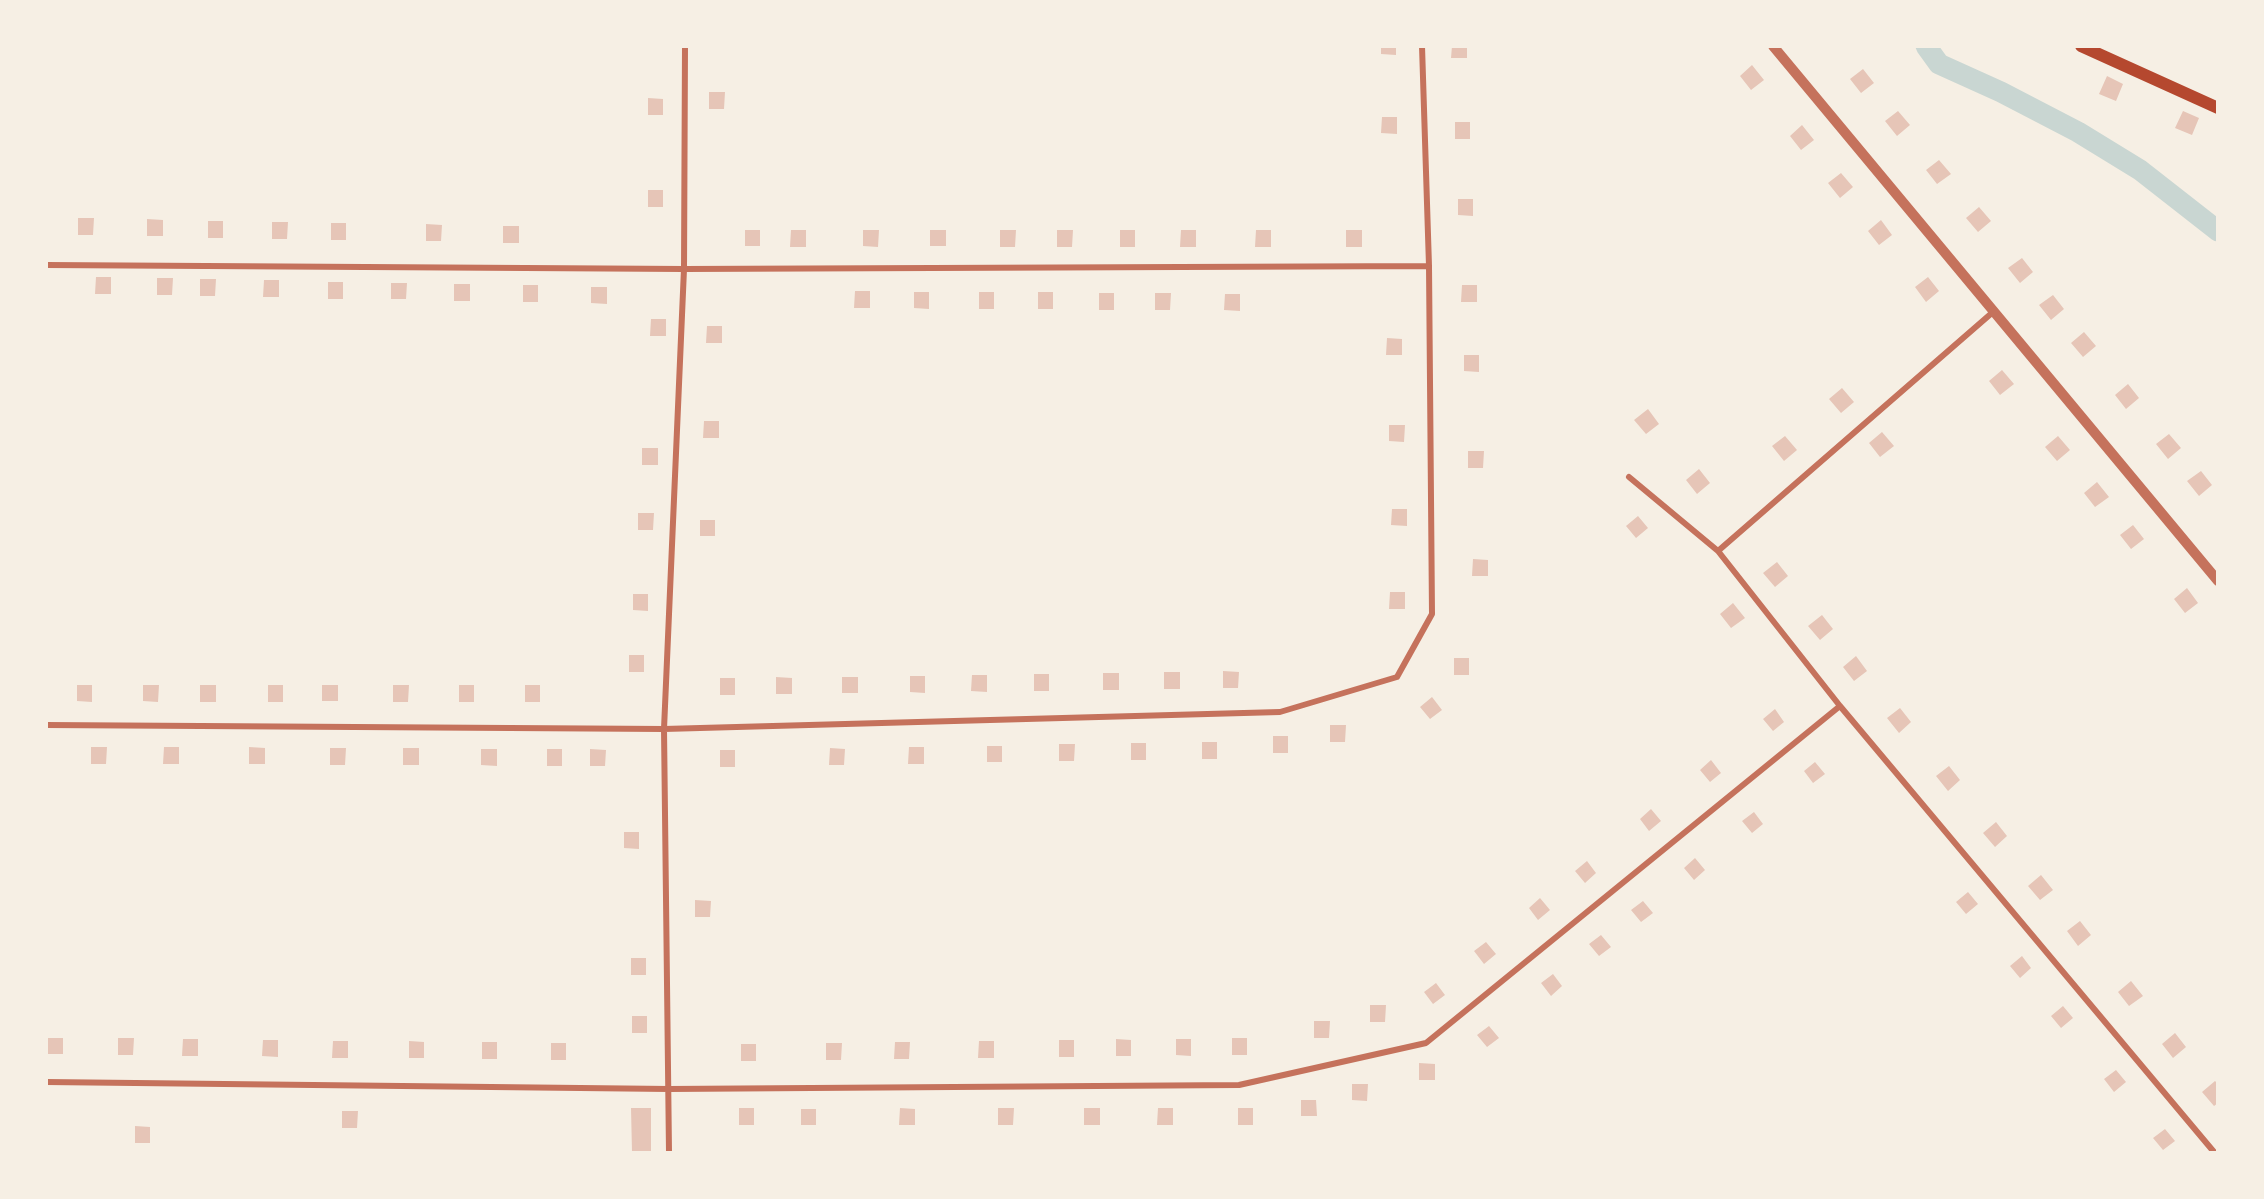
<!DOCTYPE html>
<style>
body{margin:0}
#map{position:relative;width:2264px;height:1199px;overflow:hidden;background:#f6efe4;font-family:Raleway,sans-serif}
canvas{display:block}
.frame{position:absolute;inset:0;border:48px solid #f6efe4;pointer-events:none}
</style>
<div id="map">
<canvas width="2264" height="1199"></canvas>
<div class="frame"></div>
</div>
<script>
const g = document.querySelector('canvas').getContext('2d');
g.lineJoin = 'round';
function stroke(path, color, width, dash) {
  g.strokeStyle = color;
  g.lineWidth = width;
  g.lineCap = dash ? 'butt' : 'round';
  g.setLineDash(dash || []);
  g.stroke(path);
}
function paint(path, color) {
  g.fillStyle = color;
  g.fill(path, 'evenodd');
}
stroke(new Path2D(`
 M 1926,46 L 1939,64 L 2001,92 L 2078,132 L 2140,170 L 2218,231`), '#c9d6d2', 21);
paint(new Path2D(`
 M 1381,46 L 1396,46 L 1396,55 L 1381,54 Z
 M 1452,46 L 1467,46 L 1467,58 L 1451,58 Z
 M 1752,65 L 1764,80 L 1751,90 L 1740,76 Z
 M 1863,69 L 1874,83 L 1861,93 L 1850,79 Z
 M 2107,76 L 2123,84 L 2116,101 L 2099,94 Z
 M 709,92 L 725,92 L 724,109 L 709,109 Z
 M 648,98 L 663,99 L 663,115 L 648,115 Z
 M 1898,111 L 1910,125 L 1897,136 L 1885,121 Z
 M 2183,111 L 2199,118 L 2192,135 L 2175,128 Z
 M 1382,117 L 1397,117 L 1397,134 L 1381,133 Z
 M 1455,122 L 1470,122 L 1470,139 L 1455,139 Z
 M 1802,125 L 1814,140 L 1801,150 L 1790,136 Z
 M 1939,160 L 1951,174 L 1937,184 L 1926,170 Z
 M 1841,173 L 1853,187 L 1840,198 L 1828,183 Z
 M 648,190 L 663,190 L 663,207 L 648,207 Z
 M 1458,199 L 1473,199 L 1473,216 L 1458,215 Z
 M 1979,207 L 1991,221 L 1978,232 L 1966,218 Z
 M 78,218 L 94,218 L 93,235 L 78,235 Z
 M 147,219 L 163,220 L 163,236 L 147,236 Z
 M 1881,220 L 1892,235 L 1879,245 L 1868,231 Z
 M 208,221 L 223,221 L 223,238 L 208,238 Z
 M 272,222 L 288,222 L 287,239 L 272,239 Z
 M 331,223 L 346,223 L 346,240 L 331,240 Z
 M 426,224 L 442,225 L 441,241 L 426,241 Z
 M 503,226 L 519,226 L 519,243 L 503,243 Z
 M 745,230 L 760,230 L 760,246 L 745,246 Z
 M 791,230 L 806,230 L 806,247 L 790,247 Z
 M 863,230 L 879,230 L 878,247 L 863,246 Z
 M 930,230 L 946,230 L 946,246 L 930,246 Z
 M 1000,230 L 1016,230 L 1015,247 L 1000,247 Z
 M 1057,230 L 1073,230 L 1072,247 L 1057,247 Z
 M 1120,230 L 1135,230 L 1135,247 L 1120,247 Z
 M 1181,230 L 1196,230 L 1196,247 L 1180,247 Z
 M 1256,230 L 1271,230 L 1271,247 L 1255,247 Z
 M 1346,230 L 1362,230 L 1362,247 L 1346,247 Z
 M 2022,258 L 2033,272 L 2020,283 L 2008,268 Z
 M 96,277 L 111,277 L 111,294 L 95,294 Z
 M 1928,277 L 1939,291 L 1926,302 L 1915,287 Z
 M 157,278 L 173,278 L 172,295 L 157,295 Z
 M 200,279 L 216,279 L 215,296 L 200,296 Z
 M 264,280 L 279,280 L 279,297 L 263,297 Z
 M 328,282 L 343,282 L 343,299 L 328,299 Z
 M 391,283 L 407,283 L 406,299 L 391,299 Z
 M 454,284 L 470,284 L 470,301 L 454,301 Z
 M 523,285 L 538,285 L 538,302 L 523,302 Z
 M 1462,285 L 1477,285 L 1477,302 L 1461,302 Z
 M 591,287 L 607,287 L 607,304 L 591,303 Z
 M 855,291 L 870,291 L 870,308 L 854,308 Z
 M 914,292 L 929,292 L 929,309 L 914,308 Z
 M 979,292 L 994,292 L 994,309 L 979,309 Z
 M 1038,292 L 1053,292 L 1053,309 L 1038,309 Z
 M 1099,293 L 1114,293 L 1114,310 L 1099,310 Z
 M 1155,293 L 1171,293 L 1170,310 L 1155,310 Z
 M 1225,294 L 1240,294 L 1240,311 L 1224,310 Z
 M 2053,295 L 2064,309 L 2051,320 L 2039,305 Z
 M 651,319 L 666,319 L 666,336 L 650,336 Z
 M 707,326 L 722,326 L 722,343 L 706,343 Z
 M 2084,332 L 2096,346 L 2083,357 L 2071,343 Z
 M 1387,338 L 1402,339 L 1402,355 L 1386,355 Z
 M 1464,355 L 1479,355 L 1479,372 L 1464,371 Z
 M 2002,370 L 2014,384 L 2000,395 L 1989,381 Z
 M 2128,384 L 2139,398 L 2126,409 L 2115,395 Z
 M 1842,388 L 1854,402 L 1841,413 L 1829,399 Z
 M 1648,409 L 1659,424 L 1646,434 L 1634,420 Z
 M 704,421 L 719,421 L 719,438 L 703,438 Z
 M 1389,425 L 1405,425 L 1404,442 L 1389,441 Z
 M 1882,432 L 1894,446 L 1880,457 L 1869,443 Z
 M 2169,434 L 2181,448 L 2168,459 L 2156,444 Z
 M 1785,436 L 1797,450 L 1784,461 L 1772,446 Z
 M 2058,436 L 2070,450 L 2057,461 L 2045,447 Z
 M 642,448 L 658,448 L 658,465 L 642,465 Z
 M 1468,451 L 1484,451 L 1483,468 L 1468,468 Z
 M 1699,469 L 1710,483 L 1697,494 L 1686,480 Z
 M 2201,471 L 2212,485 L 2199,496 L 2187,481 Z
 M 2097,482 L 2109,497 L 2095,507 L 2084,493 Z
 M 1392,509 L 1407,509 L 1407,526 L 1391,525 Z
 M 638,513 L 654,513 L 653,530 L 638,530 Z
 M 1638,516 L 1648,528 L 1636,538 L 1626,526 Z
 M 700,520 L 715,520 L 715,536 L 700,536 Z
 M 2133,525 L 2144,539 L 2131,549 L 2120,535 Z
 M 1473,559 L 1488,560 L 1488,576 L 1472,576 Z
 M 1777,562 L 1788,576 L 1775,587 L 1763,573 Z
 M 2187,588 L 2198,603 L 2185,613 L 2174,599 Z
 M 1390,592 L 1405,592 L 1405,609 L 1389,609 Z
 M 633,594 L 648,594 L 648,611 L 633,610 Z
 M 1733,603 L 1745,618 L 1731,628 L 1720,614 Z
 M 1822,615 L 1833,629 L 1820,640 L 1808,626 Z
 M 629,655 L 644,655 L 644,672 L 629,672 Z
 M 1856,656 L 1867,671 L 1854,681 L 1843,667 Z
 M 1454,658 L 1469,658 L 1469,675 L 1454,675 Z
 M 1223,671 L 1239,672 L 1238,688 L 1223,688 Z
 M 1164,672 L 1180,672 L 1180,689 L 1164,689 Z
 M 1103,673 L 1119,673 L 1119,690 L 1103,690 Z
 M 1034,674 L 1049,674 L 1049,691 L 1034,691 Z
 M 972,675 L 987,675 L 987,692 L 971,691 Z
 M 910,676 L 925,676 L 925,693 L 910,692 Z
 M 776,677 L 792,678 L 792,694 L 776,694 Z
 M 842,677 L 858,677 L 858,693 L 842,693 Z
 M 720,678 L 735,678 L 735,695 L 720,695 Z
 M 77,685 L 92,685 L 92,702 L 77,701 Z
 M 143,685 L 159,685 L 158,702 L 143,701 Z
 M 200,685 L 216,685 L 216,702 L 200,702 Z
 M 268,685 L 283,685 L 283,702 L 268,702 Z
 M 322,685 L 338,685 L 338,701 L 322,701 Z
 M 393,685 L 409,685 L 408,702 L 393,702 Z
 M 459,685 L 474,685 L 474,702 L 459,702 Z
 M 525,685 L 540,685 L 540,702 L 525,702 Z
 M 1432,697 L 1442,710 L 1430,719 L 1420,707 Z
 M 1900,708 L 1911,722 L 1899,733 L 1887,718 Z
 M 1775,709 L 1784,722 L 1773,731 L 1763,719 Z
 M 1330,725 L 1346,725 L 1345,742 L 1330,742 Z
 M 1273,736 L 1288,736 L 1288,753 L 1273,753 Z
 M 1202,742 L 1217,742 L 1217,759 L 1202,759 Z
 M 1131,743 L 1146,743 L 1146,760 L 1131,760 Z
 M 1059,744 L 1075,744 L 1074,761 L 1059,761 Z
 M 987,746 L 1002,746 L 1002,762 L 987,762 Z
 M 91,747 L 107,747 L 106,764 L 91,764 Z
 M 164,747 L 179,747 L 179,764 L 163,764 Z
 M 249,747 L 265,748 L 265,764 L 249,764 Z
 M 909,747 L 924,747 L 924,764 L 908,764 Z
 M 330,748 L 346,748 L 345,765 L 330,765 Z
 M 403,748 L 419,748 L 419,765 L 403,765 Z
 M 830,748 L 845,749 L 844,765 L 829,765 Z
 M 481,749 L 497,749 L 497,766 L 481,765 Z
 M 547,749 L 562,749 L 562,766 L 547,766 Z
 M 590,749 L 606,750 L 605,766 L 590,766 Z
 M 720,750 L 735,750 L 735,767 L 720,767 Z
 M 1711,760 L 1721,773 L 1710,782 L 1700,770 Z
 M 1815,762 L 1825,774 L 1813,783 L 1804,771 Z
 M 1949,766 L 1960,780 L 1948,791 L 1936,776 Z
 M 1651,809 L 1661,821 L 1649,831 L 1640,819 Z
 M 1754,812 L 1763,824 L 1752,833 L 1742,821 Z
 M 1996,822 L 2007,836 L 1995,847 L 1983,833 Z
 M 624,832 L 639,832 L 639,849 L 624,848 Z
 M 1695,858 L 1705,870 L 1694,880 L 1684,868 Z
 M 1587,861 L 1596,873 L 1585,883 L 1575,871 Z
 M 2041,875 L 2053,890 L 2040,900 L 2028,886 Z
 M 1968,892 L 1978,904 L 1966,914 L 1956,902 Z
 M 1540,898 L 1550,910 L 1538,920 L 1529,908 Z
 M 695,900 L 711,901 L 710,917 L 695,917 Z
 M 1643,901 L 1653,913 L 1641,922 L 1631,910 Z
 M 2080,921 L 2091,935 L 2078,946 L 2067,931 Z
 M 1601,935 L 1611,947 L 1599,956 L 1589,944 Z
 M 1486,942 L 1496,954 L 1484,964 L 1474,951 Z
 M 2022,956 L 2031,968 L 2020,978 L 2010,966 Z
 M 631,958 L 646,958 L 646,975 L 631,975 Z
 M 1553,974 L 1562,986 L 1551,996 L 1541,983 Z
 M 2131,981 L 2143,996 L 2129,1006 L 2118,992 Z
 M 1436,983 L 1445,995 L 1433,1004 L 1424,992 Z
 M 1370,1005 L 1386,1005 L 1385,1022 L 1370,1022 Z
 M 2063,1006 L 2073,1018 L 2061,1028 L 2051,1016 Z
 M 632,1016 L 647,1016 L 647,1033 L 632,1033 Z
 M 1314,1021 L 1330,1021 L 1329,1038 L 1314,1038 Z
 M 1489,1026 L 1499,1038 L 1487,1047 L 1477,1035 Z
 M 2175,1033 L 2186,1047 L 2173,1058 L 2162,1044 Z
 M 48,1038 L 63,1038 L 63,1054 L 48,1054 Z
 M 118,1038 L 134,1038 L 133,1055 L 118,1055 Z
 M 1232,1038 L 1247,1038 L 1247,1055 L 1232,1055 Z
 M 183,1039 L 198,1039 L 198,1056 L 182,1056 Z
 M 1116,1039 L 1131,1040 L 1131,1056 L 1116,1056 Z
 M 1176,1039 L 1191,1039 L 1191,1056 L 1176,1055 Z
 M 263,1040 L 278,1040 L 278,1057 L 262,1056 Z
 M 1059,1040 L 1074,1040 L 1074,1057 L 1059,1057 Z
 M 333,1041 L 348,1041 L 348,1058 L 332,1058 Z
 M 409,1041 L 424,1042 L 424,1058 L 409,1058 Z
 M 979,1041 L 994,1041 L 994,1058 L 978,1058 Z
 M 482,1042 L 497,1042 L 497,1059 L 482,1059 Z
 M 895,1042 L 910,1042 L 909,1059 L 894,1059 Z
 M 551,1043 L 566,1043 L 566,1060 L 551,1060 Z
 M 826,1043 L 842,1043 L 841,1060 L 826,1060 Z
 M 741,1044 L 756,1044 L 756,1061 L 741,1061 Z
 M 1419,1063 L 1435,1064 L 1435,1080 L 1419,1080 Z
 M 2116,1070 L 2126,1082 L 2114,1092 L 2104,1079 Z
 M 2215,1081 L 2218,1084 L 2218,1103 L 2214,1106 L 2202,1092 Z
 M 1352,1084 L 1368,1084 L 1367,1101 L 1352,1100 Z
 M 1301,1100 L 1316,1100 L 1317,1116 L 1301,1116 Z
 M 631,1108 L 651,1108 L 651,1152 L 632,1152 Z
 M 739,1108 L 754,1108 L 754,1125 L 739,1125 Z
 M 900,1108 L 915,1109 L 915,1125 L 899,1125 Z
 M 998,1108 L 1014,1108 L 1013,1125 L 998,1125 Z
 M 1084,1108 L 1100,1108 L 1100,1125 L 1084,1125 Z
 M 1158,1108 L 1173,1108 L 1173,1125 L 1157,1125 Z
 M 1238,1108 L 1253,1108 L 1253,1125 L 1238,1125 Z
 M 801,1109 L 816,1109 L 816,1125 L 801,1125 Z
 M 342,1111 L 358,1111 L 357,1128 L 342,1128 Z
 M 135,1126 L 150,1127 L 150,1143 L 135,1143 Z
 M 2165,1129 L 2175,1141 L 2163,1150 L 2153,1138 Z`), '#e6c5b7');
stroke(new Path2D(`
 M 46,265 L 684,269 L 1429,266
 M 1629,477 L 1718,551 L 1840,706 L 2214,1152
 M 1718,551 L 1993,312
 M 46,725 L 664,729 L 1280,712 L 1397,677 L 1432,614 L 1429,266 L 1422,46
 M 46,1082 L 669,1089 L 1239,1085 L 1426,1043 L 1840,706
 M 669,1152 L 664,729 L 684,269 L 685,46`), '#c5725c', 6);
stroke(new Path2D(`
 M 1773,46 L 2218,581`), '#c5725c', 10);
stroke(new Path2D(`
 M 2081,46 L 2218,108`), '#b5482f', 12);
</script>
